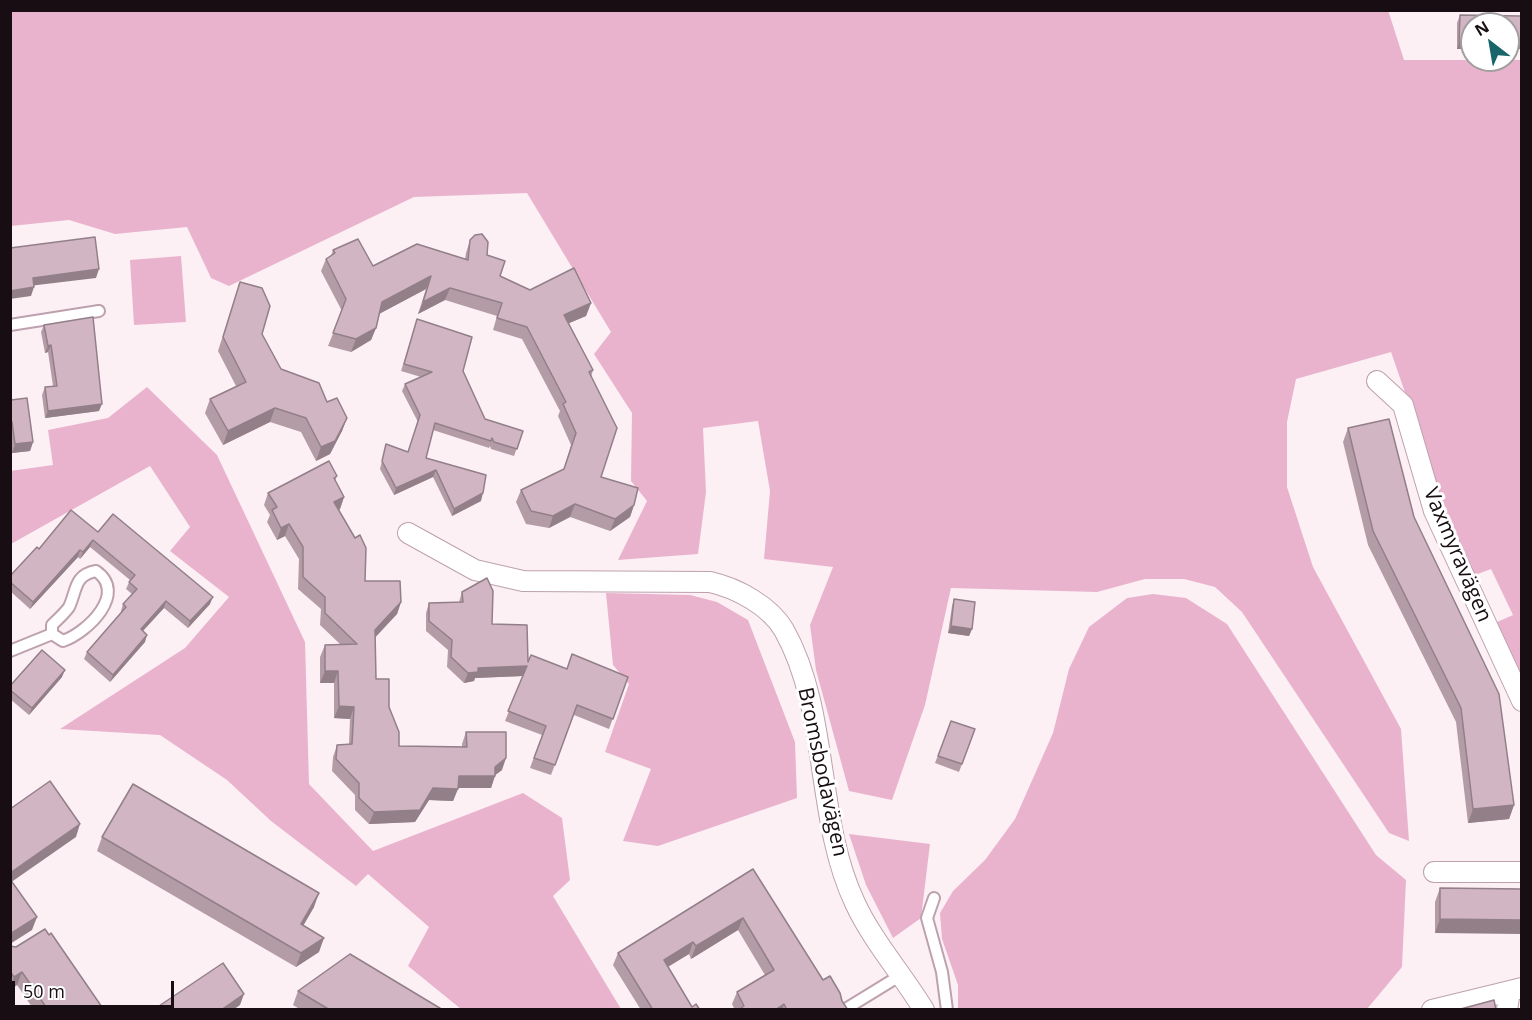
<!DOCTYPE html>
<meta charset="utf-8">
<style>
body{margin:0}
#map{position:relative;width:1532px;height:1020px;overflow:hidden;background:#fcf0f5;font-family:"Open Sans",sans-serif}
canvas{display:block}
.frame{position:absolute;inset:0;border:12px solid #170d12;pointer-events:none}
.north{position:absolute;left:1460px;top:12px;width:60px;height:60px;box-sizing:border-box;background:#fff;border:2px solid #a29ea0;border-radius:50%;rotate:329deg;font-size:16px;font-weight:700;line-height:24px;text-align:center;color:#170d12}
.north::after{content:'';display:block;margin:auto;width:21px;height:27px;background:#186669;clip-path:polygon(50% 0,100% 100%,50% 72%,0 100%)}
.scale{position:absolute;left:12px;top:981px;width:162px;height:27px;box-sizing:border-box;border:3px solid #170d12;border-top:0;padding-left:8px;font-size:18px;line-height:21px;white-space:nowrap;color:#170d12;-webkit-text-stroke:4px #fff;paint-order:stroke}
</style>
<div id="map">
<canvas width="1532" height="1020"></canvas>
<div class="frame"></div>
<div class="north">N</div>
<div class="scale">50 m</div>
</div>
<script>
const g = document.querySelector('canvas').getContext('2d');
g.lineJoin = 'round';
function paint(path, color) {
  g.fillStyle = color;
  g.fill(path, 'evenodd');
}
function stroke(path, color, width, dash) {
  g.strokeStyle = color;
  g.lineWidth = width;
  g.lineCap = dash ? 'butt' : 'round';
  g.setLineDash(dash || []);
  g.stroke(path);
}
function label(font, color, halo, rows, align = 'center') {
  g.font = font + ' "Open Sans",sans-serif';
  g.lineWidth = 6;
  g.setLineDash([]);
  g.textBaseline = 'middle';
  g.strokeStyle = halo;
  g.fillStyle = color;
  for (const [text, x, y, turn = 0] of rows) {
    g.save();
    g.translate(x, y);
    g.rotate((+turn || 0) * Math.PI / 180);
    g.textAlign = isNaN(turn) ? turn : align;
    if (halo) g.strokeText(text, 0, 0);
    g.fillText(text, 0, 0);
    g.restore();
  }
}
paint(new Path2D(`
 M 1388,10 L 1404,60 L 1521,60 L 1521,680 L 1497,622 L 1513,615 L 1491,569 L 1475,575 L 1445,508 L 1391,352 L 1296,379 L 1287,422 L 1287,487 L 1313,567 L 1401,729 L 1409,841 L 1389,833 L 1242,612 L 1215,587 L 1184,579 L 1145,579 L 1097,592 L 951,588 L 925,705 L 892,800 L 849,791 L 816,670 L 810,625 L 833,567 L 764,559 L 770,491 L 758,421 L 703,428 L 706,492 L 698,554 L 618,560 L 647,501 L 631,481 L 632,413 L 594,354 L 611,332 L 527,193 L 414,197 L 229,286 L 211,278 L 187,227 L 115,234 L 69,220 L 11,226 L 10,11 Z
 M 181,256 L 186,322 L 134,325 L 130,260 Z
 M 147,387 L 217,455 L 305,642 L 309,784 L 373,851 L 523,793 L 562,818 L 570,880 L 553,896 L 621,1009 L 461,1009 L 408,966 L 429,927 L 368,874 L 356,886 L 271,821 L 227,780 L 160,735 L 60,729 L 185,648 L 229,597 L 170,551 L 190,527 L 150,466 L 11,544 L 10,471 L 53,465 L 48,430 L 108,418 Z
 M 606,593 L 690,595 L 717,602 L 748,620 L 795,742 L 797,798 L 658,846 L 623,841 L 651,769 L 605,752 L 629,684 L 613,665 Z
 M 1153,594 L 1186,598 L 1227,624 L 1376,855 L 1406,880 L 1402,967 L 1367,1009 L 958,1009 L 958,985 L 942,939 L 940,913 L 953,891 L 985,860 L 1015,819 L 1053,733 L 1069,669 L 1089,627 L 1127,598 Z
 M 849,834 L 930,844 L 921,918 L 893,938 L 866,885 Z`), '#eab3cd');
const lane = new Path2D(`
 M 10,325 L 99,311
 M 96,571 C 128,593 88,632 63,641 L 52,634 L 52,625 C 57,620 65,613 69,607 C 77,590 74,575 96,571 Z
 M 10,651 L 52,634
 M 934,898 L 927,918 L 942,972 L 947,1010
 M 844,1010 L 901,975`);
const street = new Path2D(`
 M 1377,381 L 1403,405 L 1434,511 L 1522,701
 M 408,533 L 475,570 L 523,581 L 710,582 C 737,588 770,606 784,630 C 830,712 815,819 855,903 C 872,940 902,974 924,1010
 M 1434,872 L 1522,872
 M 1432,1010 L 1510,991
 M 1507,1010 L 1510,991 L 1522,988`);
stroke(lane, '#bda1ae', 14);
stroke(street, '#bda1ae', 22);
stroke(lane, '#fff', 10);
stroke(street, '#fff', 20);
paint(new Path2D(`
 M 1460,15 L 1521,16 L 1521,49 L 1457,49 L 1457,23 Z
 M 470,240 L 487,255 L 500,276 L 530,290 L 591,303 L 586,316 L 569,323 L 593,370 L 591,377 L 601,477 L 634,505 L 630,517 L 610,531 L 570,517 L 549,528 L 526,524 L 516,502 L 521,490 L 564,469 L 571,445 L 558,416 L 560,411 L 522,339 L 493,330 L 497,316 L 445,300 L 418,314 L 426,289 L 379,314 L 376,328 L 371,340 L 351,352 L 328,346 L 342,311 L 321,271 L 326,259 L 331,256 L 333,250 L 373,266 L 465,259 L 466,253 Z
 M 240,282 L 262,334 L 281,369 L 327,402 L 347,418 L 342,431 L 330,454 L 316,461 L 301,432 L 270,422 L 223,445 L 205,413 L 210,399 L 236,386 L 218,351 Z
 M 44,325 L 99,411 L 45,418 L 42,395 L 45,387 L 53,386 L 48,352 L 45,353 L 41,332 Z
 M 415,326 L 463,371 L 485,419 L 523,431 L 514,456 L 491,449 L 490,446 L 489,448 L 433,430 L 426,458 L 481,501 L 452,516 L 433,477 L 394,495 L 380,469 L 386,444 L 408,452 L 418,422 L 402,391 L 405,384 L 421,377 L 401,371 Z
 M 10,397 L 11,400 L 33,442 L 30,451 L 12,453 L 10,441 Z
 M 1348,428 L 1414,517 L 1514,805 L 1509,819 L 1468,823 L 1456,722 L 1368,545 L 1343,442 Z
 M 337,476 L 335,481 L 344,497 L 340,509 L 339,510 L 365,581 L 401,602 L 397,614 L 375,637 L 376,679 L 389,707 L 399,746 L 462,747 L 462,744 L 466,732 L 502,770 L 495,775 L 491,788 L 458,788 L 453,801 L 429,800 L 415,822 L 369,824 L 355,810 L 355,795 L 332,771 L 333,757 L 337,745 L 349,744 L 350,719 L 334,718 L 334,683 L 320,683 L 320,657 L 325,645 L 340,644 L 320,625 L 321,609 L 298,589 L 299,559 L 285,536 L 277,540 L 267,522 L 270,515 L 264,505 L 268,493 Z
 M 98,532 L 210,604 L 188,628 L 164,608 L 143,631 L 145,642 L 110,682 L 84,659 L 87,652 L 122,612 L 121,611 L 123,604 L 132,594 L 126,589 L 130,580 L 90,547 L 80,559 L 78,557 L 30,609 L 10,591 L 10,576 L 39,549 Z
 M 462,592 L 528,662 L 567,669 L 628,677 L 609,729 L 574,715 L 551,775 L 530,768 L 542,735 L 505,721 L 523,676 L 475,678 L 474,681 L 464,683 L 447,667 L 448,650 L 426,631 L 426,613 L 429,603 L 459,602 Z
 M 954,599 L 972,629 L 969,636 L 948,633 L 952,606 Z
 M 62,677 L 29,715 L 10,699 L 10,686 Z
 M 951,721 L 962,764 L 959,772 L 935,763 Z
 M 102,837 L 314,907 L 303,926 L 319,952 L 296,967 L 97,851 Z
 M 753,869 L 823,980 L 848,1010 L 735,1010 L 732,1004 L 737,992 L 765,975 L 738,930 L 691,959 L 689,954 L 668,967 L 692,1007 L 700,1010 L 641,1010 L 613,965 L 618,953 Z
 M 1440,888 L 1521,889 L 1435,933 L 1435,902 Z
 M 10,946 L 16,947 L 104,1010 L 34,1010 L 17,985 L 10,990 Z
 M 298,991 L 443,1010 L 301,1010 L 293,1005 Z`), '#b49ca7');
paint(new Path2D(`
 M 1459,42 L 1472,42 L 1472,49 L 1457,49 Z
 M 1508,42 L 1521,42 L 1521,49 L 1508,49 Z
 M 99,269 L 96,278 L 29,286 L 33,278 Z
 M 431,276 L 426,289 L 377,315 L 382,302 Z
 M 34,287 L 31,296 L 10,299 L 10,291 Z
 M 450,288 L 445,300 L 418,314 L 423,302 Z
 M 591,303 L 586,316 L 560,327 L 564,315 Z
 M 376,328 L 371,340 L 351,352 L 356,339 Z
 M 51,345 L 48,352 L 45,353 L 48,346 Z
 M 102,404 L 99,411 L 45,418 L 48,411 Z
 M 275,408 L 270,422 L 223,445 L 228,431 Z
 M 347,418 L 342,431 L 330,454 L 316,461 L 321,447 Z
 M 33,442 L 30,451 L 12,453 L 15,444 Z
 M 436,470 L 433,477 L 394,495 L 396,488 Z
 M 483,493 L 481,501 L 452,516 L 454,509 Z
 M 344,497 L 340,509 L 330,514 L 334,502 Z
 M 575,504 L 570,517 L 549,528 L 553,516 Z
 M 634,505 L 630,517 L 610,531 L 615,519 Z
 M 289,524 L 285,536 L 277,540 L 281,528 Z
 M 93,540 L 90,547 L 80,559 L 83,552 Z
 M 80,550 L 78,557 L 30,609 L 33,602 Z
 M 213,597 L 210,604 L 188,628 L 190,621 Z
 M 166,601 L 164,608 L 138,636 L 141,629 Z
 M 401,602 L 397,614 L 371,642 L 375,630 Z
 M 951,626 L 972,629 L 969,636 L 948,633 Z
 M 147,635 L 145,642 L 110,682 L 113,675 Z
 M 527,666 L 523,676 L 475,678 L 474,681 L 464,683 L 468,673 L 478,668 Z
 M 65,670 L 62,677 L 29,715 L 32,708 Z
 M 325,671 L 338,671 L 334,683 L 320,683 Z
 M 339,706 L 354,707 L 350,719 L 334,718 Z
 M 506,758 L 502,770 L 494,776 L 495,776 L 491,788 L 454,788 L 459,776 L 495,767 Z
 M 433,788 L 458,789 L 453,801 L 429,800 L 415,822 L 369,824 L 374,812 Z
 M 1514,805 L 1509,819 L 1468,823 L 1473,809 Z
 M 80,824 L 76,837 L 10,883 L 10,873 Z
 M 319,893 L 314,907 L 296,938 L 301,924 Z
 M 37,917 L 32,930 L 10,944 L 11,934 Z
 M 743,918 L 738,930 L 691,959 L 696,946 Z
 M 1440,919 L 1521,920 L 1521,934 L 1435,933 Z
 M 324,938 L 319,952 L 296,967 L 301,953 Z
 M 693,942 L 689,954 L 659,972 L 664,960 Z
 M 22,972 L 17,985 L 10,990 L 14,977 Z
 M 244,994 L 240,1005 L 233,1010 L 221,1010 Z
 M 784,1004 L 782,1010 L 775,1010 Z`), '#927f88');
const building = new Path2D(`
 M 1460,15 L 1521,16 L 1521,42 L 1508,42 L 1508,24 L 1472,24 L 1472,42 L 1459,42 Z
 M 482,234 L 488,242 L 487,255 L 505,261 L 500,276 L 530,290 L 574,268 L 591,303 L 564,315 L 593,370 L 589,372 L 617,428 L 601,477 L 638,488 L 634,505 L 615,519 L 575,504 L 553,516 L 531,511 L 521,490 L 564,469 L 576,433 L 563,404 L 566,402 L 527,327 L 497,318 L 502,303 L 450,288 L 423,302 L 431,276 L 382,302 L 376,328 L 356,339 L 333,333 L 346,299 L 326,259 L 335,253 L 333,250 L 358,239 L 373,266 L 417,244 L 468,260 L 470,240 L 475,235 Z
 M 95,237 L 99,269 L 33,278 L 34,287 L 10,291 L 10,248 Z
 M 240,282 L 262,288 L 270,306 L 262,334 L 281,369 L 319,383 L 327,402 L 337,398 L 347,418 L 335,441 L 321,447 L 306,418 L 275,408 L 228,431 L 210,399 L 246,382 L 223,337 Z
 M 93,317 L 102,404 L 48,411 L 45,387 L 57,386 L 51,345 L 48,346 L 44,325 Z
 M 417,319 L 472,337 L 463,371 L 485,419 L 523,431 L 517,449 L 494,442 L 492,438 L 491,441 L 435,423 L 426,458 L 486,475 L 483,493 L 454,509 L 436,470 L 396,488 L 382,461 L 386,444 L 408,452 L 420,415 L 405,384 L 432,372 L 404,364 Z
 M 10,397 L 11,400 L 27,398 L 33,442 L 15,444 L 12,422 L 10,422 Z
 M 1389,419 L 1414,517 L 1499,694 L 1514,805 L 1473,809 L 1461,708 L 1373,531 L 1348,428 Z
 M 329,461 L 337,476 L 334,478 L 344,497 L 334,502 L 355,538 L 360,535 L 366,548 L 365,581 L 400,581 L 401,602 L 375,630 L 376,679 L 389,679 L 389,707 L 399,732 L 399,746 L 467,747 L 466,732 L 506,732 L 506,758 L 495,767 L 495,776 L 459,776 L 458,789 L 433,788 L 420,810 L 374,812 L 359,798 L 359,783 L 336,759 L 337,745 L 352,744 L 354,707 L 339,706 L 338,671 L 325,671 L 325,645 L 357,644 L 325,613 L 325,597 L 303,577 L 303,547 L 289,524 L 281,528 L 272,510 L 277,507 L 268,493 Z
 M 71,510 L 98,532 L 113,514 L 213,597 L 190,621 L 166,601 L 141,629 L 147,635 L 113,675 L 87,652 L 126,607 L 123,604 L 137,589 L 129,582 L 135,575 L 93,540 L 83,552 L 80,550 L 33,602 L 10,582 L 10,576 L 37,547 L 39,549 Z
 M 487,578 L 493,591 L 492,624 L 527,625 L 528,662 L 531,655 L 567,669 L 572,654 L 628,677 L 613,719 L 577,705 L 555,765 L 534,758 L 546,726 L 508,711 L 527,666 L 478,668 L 478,672 L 468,673 L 451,657 L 452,640 L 429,621 L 429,603 L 463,602 L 462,592 Z
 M 954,599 L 975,602 L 972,629 L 951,626 Z
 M 42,650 L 65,670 L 32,708 L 10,690 L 10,686 Z
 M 951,721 L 975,729 L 962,764 L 938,756 Z
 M 50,781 L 80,824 L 10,873 L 10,809 Z
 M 133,784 L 319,893 L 301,924 L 324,938 L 301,953 L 102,837 Z
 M 753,869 L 823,980 L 830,976 L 840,993 L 842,1001 L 848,1010 L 787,1010 L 784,1004 L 775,1010 L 738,1010 L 744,1006 L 737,992 L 774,970 L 743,918 L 696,946 L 693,942 L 664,960 L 692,1007 L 696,1004 L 700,1010 L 653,1010 L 618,953 Z
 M 10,879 L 37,917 L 10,934 Z
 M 1440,888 L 1521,889 L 1521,920 L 1440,919 Z
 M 45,929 L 49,935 L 51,933 L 104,1010 L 48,1010 L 22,972 L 14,977 L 10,971 L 10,946 L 16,947 Z
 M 350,954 L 443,1010 L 330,1010 L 298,991 Z
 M 223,963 L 244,994 L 221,1010 L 153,1010 Z
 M 1494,1000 L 1496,1010 L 1457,1010 Z`);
paint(building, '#d1b5c2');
stroke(building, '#927f88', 1.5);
label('21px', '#170d12', '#fff', [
 ["Vaxmyravägen",1457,555,67],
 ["Bromsbodavägen",822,772,78]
]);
</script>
